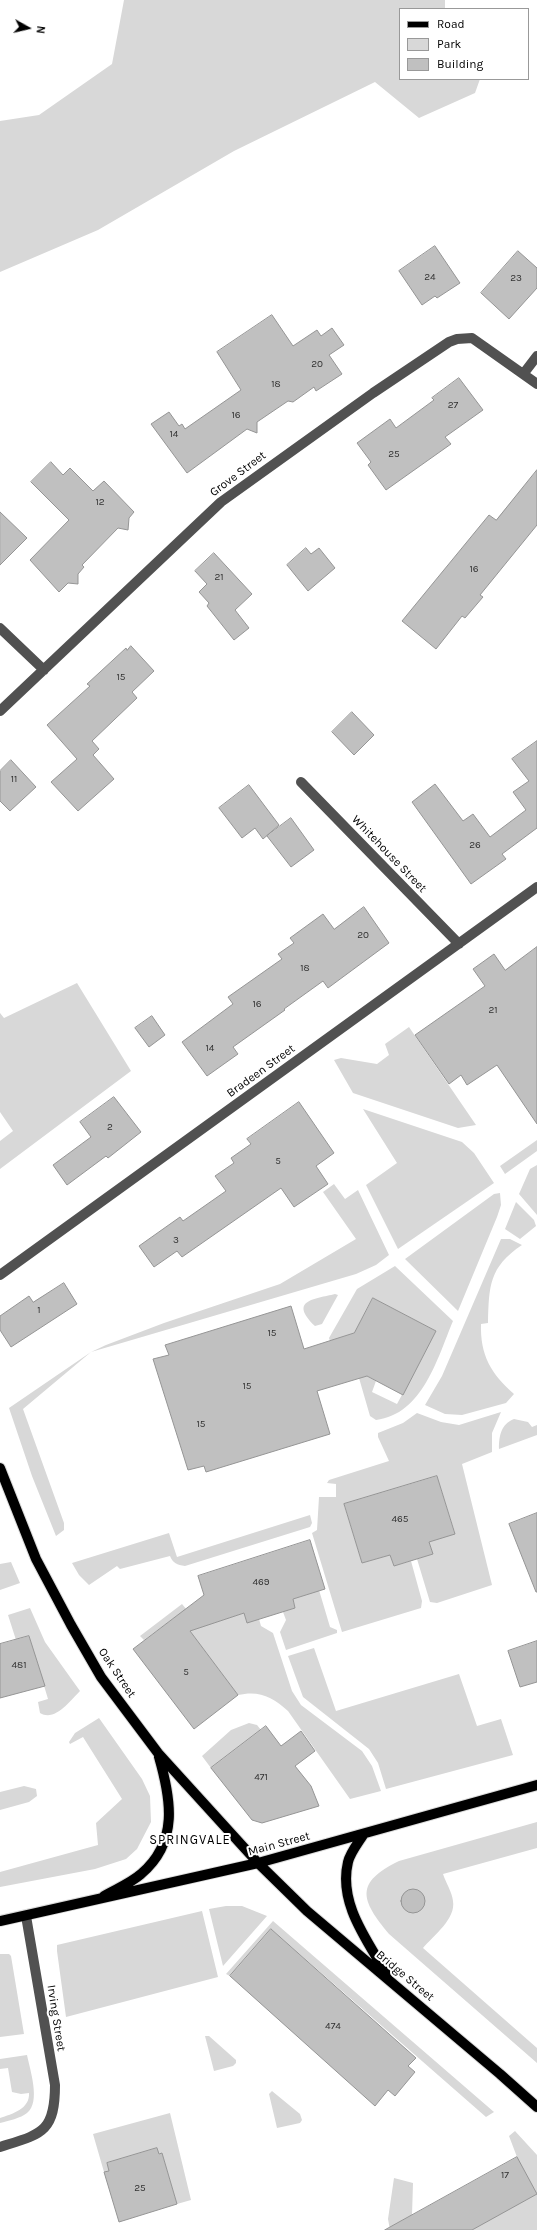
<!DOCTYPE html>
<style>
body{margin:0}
#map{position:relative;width:537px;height:2230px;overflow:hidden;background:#fff;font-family:Karla,sans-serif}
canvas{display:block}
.legend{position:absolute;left:399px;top:8px;width:130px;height:72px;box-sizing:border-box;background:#fff;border:1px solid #999;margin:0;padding:5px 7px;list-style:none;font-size:12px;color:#000}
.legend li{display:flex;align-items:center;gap:8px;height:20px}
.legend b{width:20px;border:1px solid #999}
.north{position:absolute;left:8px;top:8px;width:40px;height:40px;-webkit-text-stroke:3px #fff;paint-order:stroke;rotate:98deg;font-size:11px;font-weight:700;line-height:16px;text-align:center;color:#000}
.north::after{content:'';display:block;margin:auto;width:14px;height:18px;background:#000;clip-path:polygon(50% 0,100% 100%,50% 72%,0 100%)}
</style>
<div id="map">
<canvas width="537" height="2230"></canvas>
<ul class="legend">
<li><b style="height:5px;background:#000"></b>Road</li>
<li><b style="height:11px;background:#d8d8d8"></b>Park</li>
<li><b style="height:11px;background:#c0c0c0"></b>Building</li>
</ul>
<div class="north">N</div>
</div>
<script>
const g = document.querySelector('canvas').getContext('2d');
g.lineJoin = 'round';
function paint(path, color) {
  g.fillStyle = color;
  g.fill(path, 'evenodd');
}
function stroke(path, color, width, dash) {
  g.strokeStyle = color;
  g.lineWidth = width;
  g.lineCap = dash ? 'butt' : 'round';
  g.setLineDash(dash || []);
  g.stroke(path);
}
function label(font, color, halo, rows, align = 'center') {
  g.font = font + ' Karla,sans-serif';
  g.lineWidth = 4;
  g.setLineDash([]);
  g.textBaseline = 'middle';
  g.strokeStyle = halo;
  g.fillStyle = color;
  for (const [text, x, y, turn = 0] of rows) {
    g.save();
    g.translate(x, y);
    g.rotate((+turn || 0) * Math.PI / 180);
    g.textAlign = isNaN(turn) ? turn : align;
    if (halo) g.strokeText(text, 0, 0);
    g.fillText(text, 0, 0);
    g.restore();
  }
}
paint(new Path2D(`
 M 124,0 L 445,0 L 445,9 L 400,9 L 400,79 L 480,79 L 475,93 L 419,118 L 375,82 L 234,151 L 98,230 L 0,272 L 0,121 L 39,115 L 112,64 Z
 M 77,983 L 131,1071 L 0,1169 L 0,1141 L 13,1131 L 0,1112 L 0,1013 L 4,1018 Z
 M 409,1027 L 476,1125 L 458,1128 L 353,1093 L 334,1060 L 341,1058 L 377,1064 L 389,1055 L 385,1044 Z
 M 363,1109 L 462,1142 L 474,1153 L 494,1183 L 398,1249 L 366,1185 L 397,1163 Z
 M 537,1140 L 537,1151 L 505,1174 L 500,1166 Z
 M 537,1165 L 537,1215 L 519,1194 L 530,1169 Z
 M 334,1184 L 345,1199 L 358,1190 L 389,1255 L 376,1265 L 356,1274 L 91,1352 L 23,1409 L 64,1523 L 64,1530 L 56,1536 L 32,1476 L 9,1408 L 91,1352 L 106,1345 L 164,1323 L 280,1284 L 356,1239 L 323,1192 Z
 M 500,1193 L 501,1205 L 497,1217 L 458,1311 L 405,1259 L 494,1194 Z
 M 516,1202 L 534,1220 L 536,1226 L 520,1239 L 505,1229 Z
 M 501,1239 L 510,1239 L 522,1245 C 489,1267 489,1286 488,1323 L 481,1324 C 480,1355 491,1374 514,1394 L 506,1403 L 462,1415 L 445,1414 L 425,1405 L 442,1376 Z
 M 395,1266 L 453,1321 C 437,1359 423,1414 376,1420 L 370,1416 L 359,1378 L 367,1376 L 376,1381 L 372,1392 L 397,1404 L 436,1331 L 373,1298 L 354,1333 L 330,1341 L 329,1338 L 357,1289 Z
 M 335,1294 L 338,1295 L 322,1324 L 315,1326 C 288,1300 315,1299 335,1294 Z
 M 501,1412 L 492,1433 L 492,1452 L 462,1464 L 492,1585 L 437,1603 L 430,1602 L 417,1559 L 433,1554 L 429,1542 L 455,1533 L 437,1476 L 344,1505 L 362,1563 L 390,1555 L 394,1566 L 411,1561 L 422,1601 L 421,1608 L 342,1632 L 312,1533 L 317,1530 L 319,1497 L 336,1497 L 336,1484 L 327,1483 L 329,1480 L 389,1461 L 378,1437 L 378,1433 L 403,1423 L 417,1413 L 441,1422 L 459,1425 Z
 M 514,1419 L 528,1422 L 532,1427 L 537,1425 L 537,1435 L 499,1449 C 499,1436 501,1424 514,1419 Z
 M 310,1515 L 312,1523 L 310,1527 L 185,1566 C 177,1565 173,1563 170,1556 L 120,1569 L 117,1566 L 89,1585 L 79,1575 L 72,1563 L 169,1533 L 177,1557 Z
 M 11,1562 L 20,1583 L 0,1590 L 0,1564 Z
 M 319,1590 L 330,1627 L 337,1630 L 337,1633 L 286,1650 L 280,1632 L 286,1620 L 283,1612 L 295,1608 L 293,1599 Z
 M 182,1604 L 198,1623 L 213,1623 L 244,1613 L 247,1623 L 259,1619 L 261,1626 L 273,1633 L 292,1691 L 301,1705 L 362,1751 L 372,1766 L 381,1791 L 350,1799 L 288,1711 C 273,1697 259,1690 238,1695 L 178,1615 L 144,1640 L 140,1636 Z
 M 30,1608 L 45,1642 L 80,1691 C 70,1701 55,1722 40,1713 L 38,1702 L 48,1699 L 29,1636 L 16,1640 L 8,1615 Z
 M 314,1648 L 336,1711 L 459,1674 L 477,1726 L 501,1719 L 513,1755 L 386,1789 L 378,1763 L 369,1749 L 303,1697 L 288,1656 Z
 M 99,1718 L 142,1779 L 150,1796 L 151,1822 L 137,1849 L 126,1859 L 95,1869 L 0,1887 L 0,1872 L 98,1845 L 96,1823 L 122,1799 L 83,1737 L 70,1744 L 69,1742 L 75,1733 Z
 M 249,1723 L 257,1725 L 261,1730 L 211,1768 L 202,1756 L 231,1730 Z
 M 24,1786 L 36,1789 L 37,1796 L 29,1802 L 0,1810 L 0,1792 Z
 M 537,1822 L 537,1848 L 443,1874 C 446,1883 452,1892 453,1901 C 456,1919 434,1935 423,1948 L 537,2048 L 537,2063 L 389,1934 C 361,1900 354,1883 399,1861 Z
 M 226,1906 L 242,1906 L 267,1916 L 223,1966 L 209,1909 Z
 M 202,1911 L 218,1977 L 66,2017 L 57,1951 L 57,1945 Z
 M 273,1921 L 494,2112 L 486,2117 L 271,1929 L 230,1976 L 226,1974 Z
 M 0,1954 L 9,1954 L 11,1956 L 24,2034 L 0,2037 Z
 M 205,2036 L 209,2036 L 236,2060 L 236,2063 L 233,2066 L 214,2071 Z
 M 27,2055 C 30,2070 41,2102 27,2113 C 21,2118 8,2121 0,2123 L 0,2118 C 12,2114 30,2109 29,2093 L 21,2094 L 12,2092 L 8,2068 L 0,2069 L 0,2059 Z
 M 272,2091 L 300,2114 L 302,2120 L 300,2123 L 277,2128 L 269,2094 Z
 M 170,2113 L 191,2200 L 177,2204 L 162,2153 L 107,2163 L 109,2171 L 104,2172 L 93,2134 Z
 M 515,2131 L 537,2155 L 537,2230 L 472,2230 L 517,2157 L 509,2136 Z
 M 394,2178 L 413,2183 L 412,2215 L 420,2230 L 390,2230 L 388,2219 Z`), '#d8d8d8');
const building = new Path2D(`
 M 435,246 L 460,283 L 437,298 L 435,296 L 422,305 L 399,271 Z
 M 518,251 L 537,268 L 537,288 L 509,319 L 481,293 Z
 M 272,315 L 293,346 L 317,330 L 321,336 L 332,328 L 344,345 L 329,355 L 342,374 L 316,391 L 314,387 L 293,402 L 288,401 L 257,422 L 257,433 L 247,429 L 187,473 L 151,424 L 169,412 L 179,426 L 182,424 L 185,429 L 241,390 L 217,352 Z
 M 459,378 L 483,410 L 445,437 L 451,444 L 386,490 L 368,465 L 371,462 L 357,443 L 390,419 L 396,428 L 434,400 L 432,398 Z
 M 51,462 L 63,475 L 70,468 L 93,491 L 104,481 L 134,512 L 129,518 L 128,530 L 118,528 L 82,565 L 84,567 L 78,574 L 78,584 L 68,583 L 59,592 L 30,560 L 69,520 L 31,482 Z
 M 537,470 L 537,525 L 480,595 L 483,597 L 465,618 L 462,616 L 436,649 L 402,621 L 489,515 L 496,520 Z
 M 0,512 L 27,538 L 0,565 Z
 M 306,548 L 311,554 L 319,548 L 335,568 L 308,591 L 287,565 Z
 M 214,553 L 252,594 L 235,610 L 249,628 L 234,640 L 207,606 L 209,603 L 199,592 L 207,584 L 195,571 Z
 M 131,646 L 154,671 L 132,692 L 137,698 L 92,741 L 99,749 L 93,755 L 114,779 L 78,811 L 51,782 L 77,759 L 47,725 L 90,686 L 87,684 L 126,648 L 127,650 Z
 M 352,712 L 374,735 L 354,755 L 332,732 Z
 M 537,741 L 537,828 L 502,854 L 506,859 L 471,884 L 412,802 L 435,784 L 463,821 L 473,814 L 490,837 L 526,810 L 513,792 L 529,781 L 512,759 Z
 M 11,760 L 36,787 L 10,811 L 0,801 L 0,771 Z
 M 249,785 L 279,825 L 263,839 L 255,828 L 242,838 L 219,808 Z
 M 291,818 L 314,850 L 291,867 L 267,836 Z
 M 364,907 L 389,943 L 328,988 L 323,981 L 284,1009 L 285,1010 L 233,1047 L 238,1054 L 207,1076 L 182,1042 L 233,1004 L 228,997 L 282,959 L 278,954 L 294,943 L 290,938 L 323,914 L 334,929 Z
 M 537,947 L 537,1124 L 497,1065 L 467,1085 L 461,1075 L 449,1084 L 415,1035 L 485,986 L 473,969 L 494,954 L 505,970 Z
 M 152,1016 L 165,1035 L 149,1047 L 135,1028 Z
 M 114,1097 L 141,1132 L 108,1158 L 106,1156 L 67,1185 L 53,1165 L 91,1137 L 80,1122 Z
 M 299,1102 L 334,1153 L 316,1166 L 328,1184 L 294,1207 L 281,1188 L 182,1257 L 177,1251 L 154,1267 L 139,1246 L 180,1217 L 183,1221 L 226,1191 L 215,1176 L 234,1163 L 231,1158 L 251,1144 L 247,1139 Z
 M 64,1283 L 77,1304 L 11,1347 L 0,1330 L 0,1316 L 29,1296 L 33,1302 Z
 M 373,1298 L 436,1331 L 403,1395 L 367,1376 L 317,1391 L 330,1434 L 206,1472 L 204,1466 L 188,1470 L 153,1359 L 169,1355 L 165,1345 L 291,1306 L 304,1349 L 354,1333 Z
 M 437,1476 L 455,1534 L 429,1542 L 433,1554 L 394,1566 L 390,1555 L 362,1563 L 344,1504 Z
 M 537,1513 L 537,1592 L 536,1592 L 509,1524 Z
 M 310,1540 L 325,1589 L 293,1599 L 295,1608 L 247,1623 L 244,1613 L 190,1631 L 238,1695 L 194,1729 L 133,1649 L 204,1595 L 198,1576 Z
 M 29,1636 L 45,1686 L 0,1698 L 0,1644 Z
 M 537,1641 L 537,1682 L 520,1687 L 508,1651 Z
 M 266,1726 L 281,1746 L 301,1731 L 315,1751 L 295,1766 L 311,1786 L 319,1806 L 262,1823 L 252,1820 L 211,1768 Z
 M401 1901a12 12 0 1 1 24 0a12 12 0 1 1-24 0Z
 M 271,1929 L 416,2058 L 408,2066 L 415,2072 L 395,2096 L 388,2090 L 375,2106 L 230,1976 Z
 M 157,2148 L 159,2154 L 162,2153 L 177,2204 L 119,2222 L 104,2172 L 109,2171 L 107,2163 Z
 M 517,2157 L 537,2194 L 472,2230 L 385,2230 Z`);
paint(building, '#c0c0c0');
stroke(building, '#959595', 1);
const major = new Path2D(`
 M 0,1468 L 36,1559 L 71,1625 L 101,1677 L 158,1753 L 258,1863 L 307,1911 L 500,2074 L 537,2107
 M 363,1835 C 358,1843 350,1853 348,1862 C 338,1904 368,1941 387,1975
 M 104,1896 C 116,1889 131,1883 141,1874 C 179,1842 171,1799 159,1757
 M 0,1921 L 258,1863 L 537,1785`);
stroke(major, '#dbdbdb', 12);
stroke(new Path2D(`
 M 524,373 L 537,356
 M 0,628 L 44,670
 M 0,711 L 221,502 L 373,393 L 449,342 L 457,339 L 472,338 L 537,384
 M 301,782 L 459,944
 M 0,1275 L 537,887
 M 0,2147 C 41,2134 55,2133 55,2085 L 26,1916`), '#515151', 10);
stroke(major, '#000', 10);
label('10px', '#303030', null, [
 ["24",430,277],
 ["23",516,278],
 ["20",317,364],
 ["18",276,384],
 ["27",453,405],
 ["16",236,415],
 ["14",174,434],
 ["25",394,454],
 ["12",100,502],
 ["16",474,569],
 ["21",219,577],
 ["15",121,677],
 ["11",14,779],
 ["26",475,845],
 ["20",363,935],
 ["18",305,968],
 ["16",257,1004],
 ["21",493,1010],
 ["14",210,1048],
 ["2",110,1127],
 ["5",278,1161],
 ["3",176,1240],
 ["1",39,1310],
 ["15",272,1333],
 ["15",247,1386],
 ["15",201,1424],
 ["465",400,1519],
 ["469",261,1582],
 ["481",19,1665],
 ["5",186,1672],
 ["471",261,1777],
 ["474",333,2026],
 ["17",505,2175],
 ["25",140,2188]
]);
label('12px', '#000', '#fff', [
 ["Grove Street",238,474,-37],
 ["Whitehouse Street",389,854,46],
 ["Bradeen Street",261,1071,-36],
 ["Oak Street",117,1673,56],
 ["Main Street",279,1844,-15],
 ["Bridge Street",405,1976,40],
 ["Irving Street",56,2018,81]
]);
g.letterSpacing = '1px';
label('13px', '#000', '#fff', [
 ["SPRINGVALE",190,1840]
]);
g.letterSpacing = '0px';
</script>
